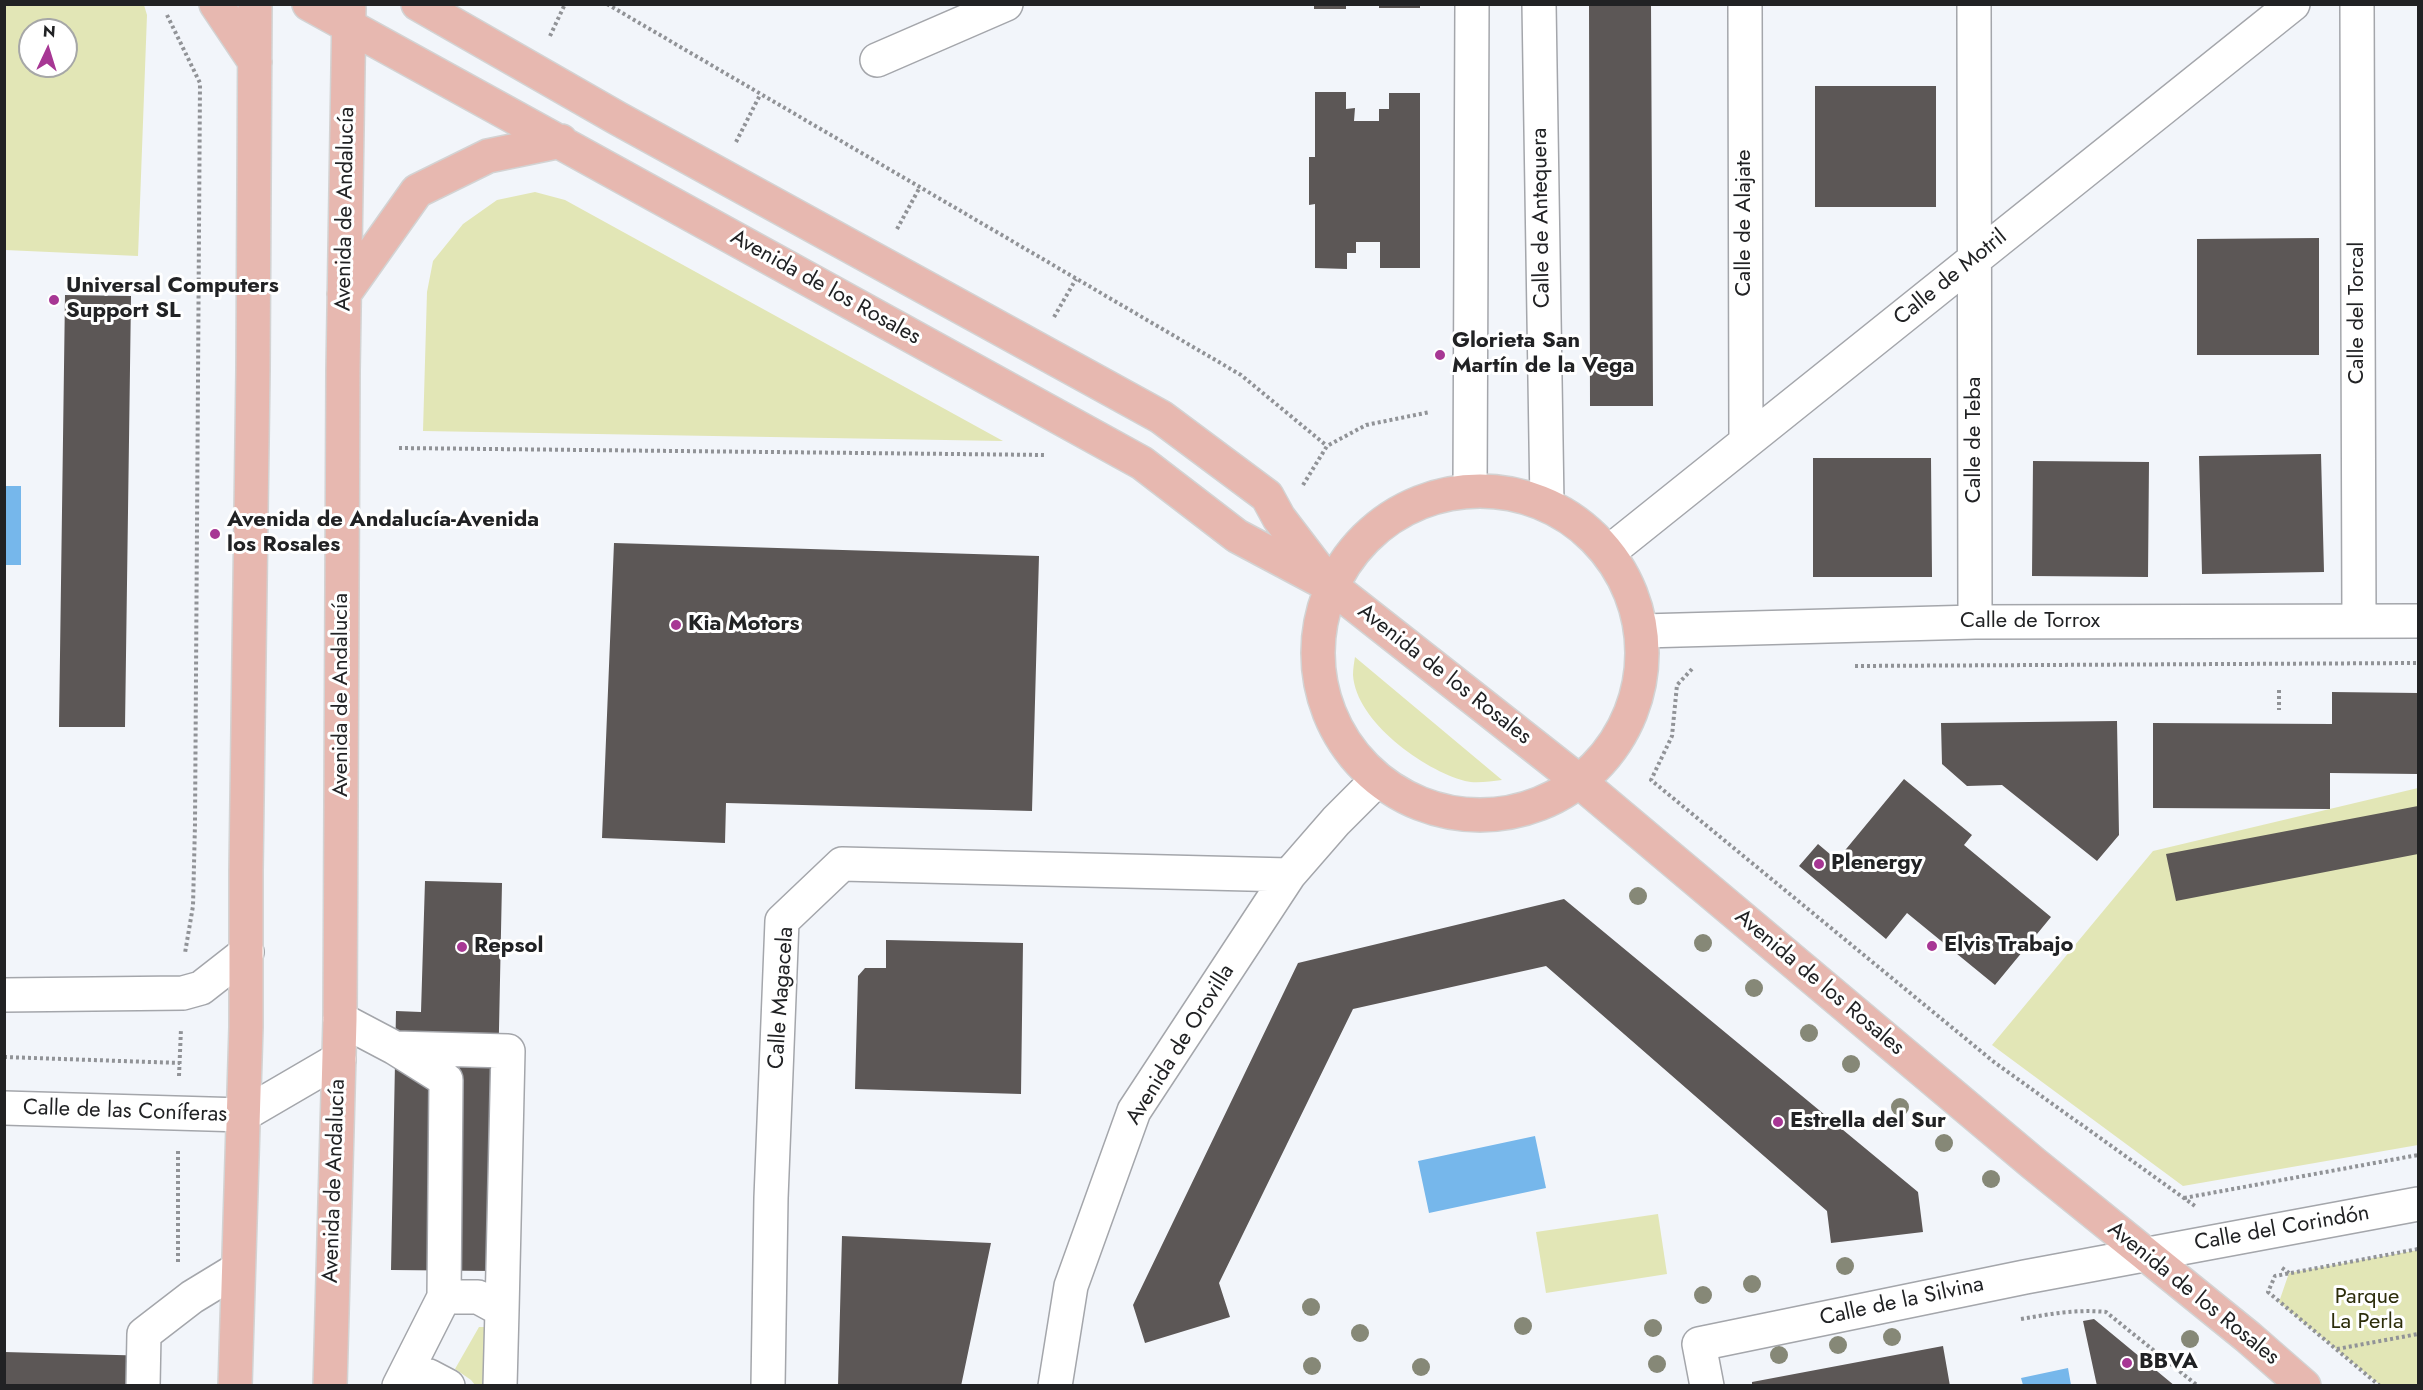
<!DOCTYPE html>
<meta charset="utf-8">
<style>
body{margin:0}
#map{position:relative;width:2423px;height:1390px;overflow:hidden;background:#f2f5fa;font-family:Jost,sans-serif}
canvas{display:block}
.frame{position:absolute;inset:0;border:6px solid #212224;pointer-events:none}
.north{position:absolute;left:18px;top:18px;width:60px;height:60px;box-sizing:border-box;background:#fff;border:2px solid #a6a7a7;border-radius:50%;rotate:4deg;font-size:16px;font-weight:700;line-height:24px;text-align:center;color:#212224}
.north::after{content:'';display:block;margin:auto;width:21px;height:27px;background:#a73794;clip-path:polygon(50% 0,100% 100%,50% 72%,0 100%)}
</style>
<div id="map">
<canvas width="2423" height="1390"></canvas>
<div class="frame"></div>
<div class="north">N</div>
</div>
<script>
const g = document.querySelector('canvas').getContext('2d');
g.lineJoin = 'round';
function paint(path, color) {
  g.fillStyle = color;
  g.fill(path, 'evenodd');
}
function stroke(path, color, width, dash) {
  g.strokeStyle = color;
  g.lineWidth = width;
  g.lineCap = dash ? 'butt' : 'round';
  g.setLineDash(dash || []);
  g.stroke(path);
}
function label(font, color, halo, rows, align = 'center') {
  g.font = font + ' Jost,sans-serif';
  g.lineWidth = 6;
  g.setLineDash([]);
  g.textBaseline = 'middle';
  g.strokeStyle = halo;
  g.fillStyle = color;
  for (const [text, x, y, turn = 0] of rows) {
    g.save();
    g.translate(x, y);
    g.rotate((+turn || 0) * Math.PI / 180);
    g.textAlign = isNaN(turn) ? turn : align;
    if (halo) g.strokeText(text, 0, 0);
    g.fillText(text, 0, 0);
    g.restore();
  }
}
paint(new Path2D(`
 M 5,4 L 144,5 L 147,15 L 138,256 L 5,250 ZM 30,30 L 66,30 L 66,66 L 30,66 Z
 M 535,192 L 565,200 L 1003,441 L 423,431 L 427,292 L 433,261 L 463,224 L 497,200 Z
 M 1355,657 L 1502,780 C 1490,781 1477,784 1465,781 C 1424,770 1356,722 1353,675 C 1353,669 1354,663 1355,657 Z
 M 2418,788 L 2418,1145 L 2183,1186 L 1992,1045 L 2153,851 Z
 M 1658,1214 L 1667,1274 L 1546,1293 L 1536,1232 Z
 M 2418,1250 L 2418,1385 L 2380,1385 L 2279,1302 L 2289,1273 Z
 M 479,1327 L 488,1327 L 486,1385 L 475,1385 L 471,1380 L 455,1369 Z`), '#e2e6b6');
paint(new Path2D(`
 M 5,486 L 21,486 L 21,565 L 5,565 Z
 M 1535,1136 L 1546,1188 L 1429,1213 L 1418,1161 Z
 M 2068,1368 L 2071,1385 L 2023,1385 L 2021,1378 Z`), '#76b7eb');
paint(new Path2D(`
 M 1314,4 L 1346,4 L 1346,9 L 1314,9 Z
 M 1379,4 L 1420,4 L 1420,8 L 1379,8 Z
 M 1589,4 L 1651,4 L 1653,406 L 1590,406 Z
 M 1815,86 L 1936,86 L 1936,207 L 1815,207 Z
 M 1315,92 L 1346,92 L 1346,109 L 1355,108 L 1354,121 L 1379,121 L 1379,109 L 1389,109 L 1389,93 L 1420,93 L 1420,268 L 1380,268 L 1380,242 L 1356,242 L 1356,253 L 1347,253 L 1347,269 L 1315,268 L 1315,204 L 1309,205 L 1309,157 L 1315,157 Z
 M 2319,238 L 2319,355 L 2197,355 L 2197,239 Z
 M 65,295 L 131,296 L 125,727 L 59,727 Z
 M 2321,454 L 2324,572 L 2202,574 L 2199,456 Z
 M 1813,458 L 1931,458 L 1932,577 L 1813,577 Z
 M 2033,461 L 2149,462 L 2148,577 L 2032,576 Z
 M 614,543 L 1039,556 L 1032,811 L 726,803 L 725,843 L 602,838 Z
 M 2332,692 L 2418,693 L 2418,774 L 2330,773 L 2330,809 L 2153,808 L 2153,723 L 2332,724 Z
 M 2117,721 L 2119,835 L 2097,861 L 2002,785 L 1967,786 L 1942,764 L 1941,723 Z
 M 1904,779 L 1972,835 L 1964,845 L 2051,917 L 1995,985 L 1907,913 L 1886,939 L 1799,866 L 1818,844 L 1837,860 Z
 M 2418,806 L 2418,854 L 2176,901 L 2166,854 Z
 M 425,881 L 502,883 L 494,1271 L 391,1270 L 396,1011 L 421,1012 Z
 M 1564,899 L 1918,1192 L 1923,1232 L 1831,1243 L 1827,1211 L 1546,966 L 1353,1009 L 1219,1283 L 1230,1317 L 1145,1343 L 1133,1305 L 1298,963 Z
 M 886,940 L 1023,943 L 1021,1094 L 855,1089 L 858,976 L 865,968 L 886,968 Z
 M 842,1236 L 991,1243 L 961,1386 L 838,1386 Z
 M 2094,1319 L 2175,1386 L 2097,1386 L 2083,1321 Z
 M 1943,1346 L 1950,1386 L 1752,1386 L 1752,1382 Z
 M 4,1352 L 154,1356 L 153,1386 L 4,1386 Z`), '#5c5756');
const minor = new Path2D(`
 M 1539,4 L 1547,504
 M 1745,4 L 1746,442
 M 1974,4 L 1975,622
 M 2357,4 L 2359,621
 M 877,60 L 1006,4
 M 1470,491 L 1472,4
 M 1609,552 L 2293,4
 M 1643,631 L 1975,622 L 2418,621
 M 4,995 L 183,993 L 201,988 L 247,952
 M 340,1019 L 395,1048 L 446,1080 L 444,1297 L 399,1386
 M 395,1048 L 508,1051 L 502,1310
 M 4,1108 L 243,1115 L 339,1059
 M 444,1297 L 478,1297 L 502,1310 L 500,1386
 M 406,1375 L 429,1376 L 448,1386
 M 143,1386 L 144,1334 L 192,1297 L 238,1269
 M 768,1386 L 771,1198 L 782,921 L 842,864 L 1289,875
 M 1055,1386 L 1071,1286 L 1134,1111 L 1289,875 L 1336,821 L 1377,780
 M 1707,1386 L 1699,1344 L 2025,1277 L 2418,1204`);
const major = new Path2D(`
 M 216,4 L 255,62
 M 309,4 L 1142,463 L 1237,536 L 1331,586 L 1580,782 L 2033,1163 L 2248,1337 L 2304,1386
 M 418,4 L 617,118 L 1161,417 L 1267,496 L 1279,518 L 1324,577
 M 344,294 L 417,191 L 488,156 L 561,141
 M1318 653a162 162 0 1 1 324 0a162 162 0 1 1-324 0Z
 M 235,1386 L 246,1027 L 246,871 L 253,370 L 255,4
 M 330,1386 L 340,1019 L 343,371 L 349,8`);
stroke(minor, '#a4a6ab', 36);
stroke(major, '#d3d3d3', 36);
stroke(new Path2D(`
 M 607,4 L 1241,375 L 1327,446
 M 167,15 L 200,83 L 195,824 L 193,906 L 185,953
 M 550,36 L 565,4
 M 736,142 L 760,95
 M 897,229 L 920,187
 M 1054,317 L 1076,279
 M 399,448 L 1046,455
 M 1303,485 L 1327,446 L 1366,425 L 1430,412
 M 1855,666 L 2418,663
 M 1692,669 L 1677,685 L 1672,736 L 1651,780 L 1994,1062 L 2195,1206
 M 2279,690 L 2279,710
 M 4,1057 L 180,1063
 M 179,1076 L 181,1029
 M 2184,1198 L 2418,1155
 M 178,1262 L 178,1149
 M 2282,1268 L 2289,1273
 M 2021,1319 C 2049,1314 2077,1309 2106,1312 L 2198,1386
 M 2337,1349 L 2418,1334
 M 2380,1386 L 2268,1292 L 2275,1276 L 2418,1249`), '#919397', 4, [3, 3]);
stroke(minor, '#fff', 33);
stroke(major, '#e7b8b0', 33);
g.fillStyle = '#868877';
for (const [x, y] of [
 [1638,896],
 [1703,943],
 [1754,988],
 [1809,1033],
 [1851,1064],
 [1900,1107],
 [1944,1143],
 [1991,1179],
 [1845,1266],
 [1752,1284],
 [1703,1295],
 [1311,1307],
 [1523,1326],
 [1653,1328],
 [1360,1333],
 [1892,1337],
 [2190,1339],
 [1838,1345],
 [1779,1355],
 [1657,1364],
 [1312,1366],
 [1421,1367]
]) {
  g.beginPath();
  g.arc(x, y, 9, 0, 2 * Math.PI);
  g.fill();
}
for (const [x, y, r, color] of [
 [54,300,6,"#a73794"],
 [1440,355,6,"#a73794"],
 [215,534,6,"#a73794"],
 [676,625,6,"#a73794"],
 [1819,864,6,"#a73794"],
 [1932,946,6,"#a73794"],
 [462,947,6,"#a73794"],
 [1778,1122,6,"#a73794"],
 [2127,1363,6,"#a73794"]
]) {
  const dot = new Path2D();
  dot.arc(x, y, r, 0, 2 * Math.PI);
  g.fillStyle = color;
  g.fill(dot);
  stroke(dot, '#fff', 2);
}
label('22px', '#212224', '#fff', [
 ["Avenida de Andalucía",346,209,-89],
 ["Calle de Antequera",1542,218,-91],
 ["Calle de Alajate",1745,223,-90],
 ["Calle de Motril",1951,278,-39],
 ["Avenida de los Rosales",825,288,29],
 ["Calle del Torcal",2358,313,-90],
 ["Calle de Teba",1975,440,-90],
 ["Calle de Torrox",2030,622],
 ["Avenida de los Rosales",1444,675,38],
 ["Avenida de Andalucía",342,695,-90],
 ["Avenida de los Rosales",1819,983,40],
 ["Calle Magacela",782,998,-86],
 ["Avenida de Orovilla",1181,1045,-58],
 ["Calle de las Coníferas",125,1112,2],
 ["Avenida de Andalucía",335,1181,-88],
 ["Calle del Corindón",2282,1229,-10],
 ["Avenida de los Rosales",2193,1294,39],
 ["Calle de la Silvina",1902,1302,-12]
]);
label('bold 22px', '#212224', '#fff', [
 ["Universal Computers",66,287],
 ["Support SL",66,312],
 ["Glorieta San",1452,342],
 ["Martín de la Vega",1452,367],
 ["Avenida de Andalucía-Avenida",227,521],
 ["los Rosales",227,546],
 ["Kia Motors",688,625],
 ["Plenergy",1831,864],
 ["Elvis Trabajo",1944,946],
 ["Repsol",474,947],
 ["Estrella del Sur",1790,1122],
 ["BBVA",2139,1363]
], 'left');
label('22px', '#2d2e0b', '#fff', [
 ["Parque",2367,1298],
 ["La Perla",2367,1323]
]);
</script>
